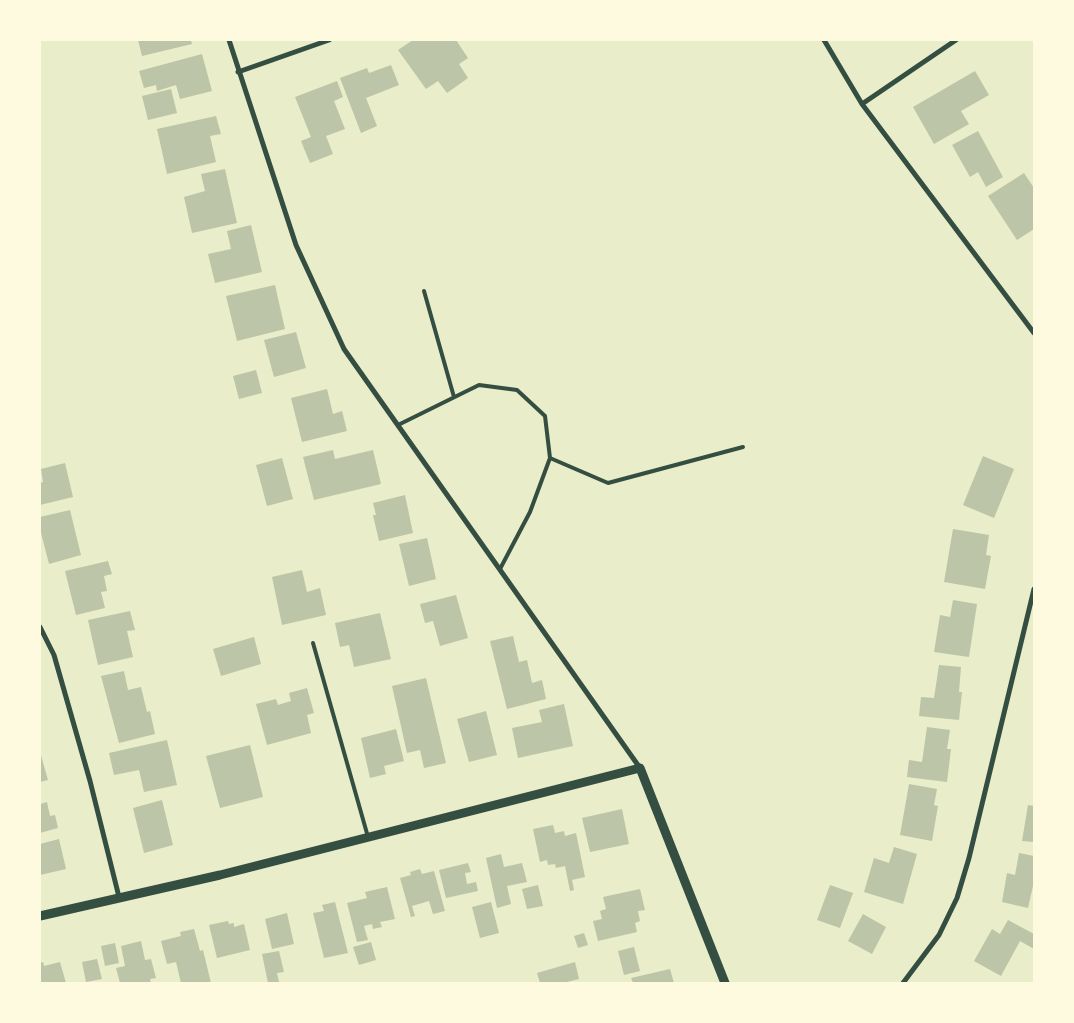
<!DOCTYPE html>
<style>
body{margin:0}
#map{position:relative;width:1074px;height:1023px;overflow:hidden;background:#e9edc9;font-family:"Sofia Sans Condensed",sans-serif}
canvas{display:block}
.frame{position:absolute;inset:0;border:41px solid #fefae0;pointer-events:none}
</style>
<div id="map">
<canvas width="1074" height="1023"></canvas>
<div class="frame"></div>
</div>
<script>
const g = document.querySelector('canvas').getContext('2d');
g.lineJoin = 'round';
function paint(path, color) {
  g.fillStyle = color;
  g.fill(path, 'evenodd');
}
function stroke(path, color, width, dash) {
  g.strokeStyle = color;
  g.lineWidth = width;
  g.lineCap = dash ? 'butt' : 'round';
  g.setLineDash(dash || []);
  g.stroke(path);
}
paint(new Path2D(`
 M 138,40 L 191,40 L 192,44 L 142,56 Z
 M 413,40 L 456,40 L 468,58 L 459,64 L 468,78 L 447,93 L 438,81 L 426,89 L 398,50 Z
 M 202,54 L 212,91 L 180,99 L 176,85 L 157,91 L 156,85 L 144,88 L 139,71 Z
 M 391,65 L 399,85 L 366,98 L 377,126 L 361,133 L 340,78 L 367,68 L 369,73 Z
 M 975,71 L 989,95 L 961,111 L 969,124 L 934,144 L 913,107 Z
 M 337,81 L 343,97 L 334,101 L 345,129 L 326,136 L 333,154 L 310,163 L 301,141 L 311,137 L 295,97 Z
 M 171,89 L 177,113 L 148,120 L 142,96 Z
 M 216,116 L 221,134 L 210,136 L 216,162 L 167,174 L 157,129 Z
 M 978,131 L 1003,177 L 986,187 L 978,172 L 970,177 L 952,145 Z
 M 225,169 L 237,223 L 192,233 L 184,197 L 205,191 L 201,174 Z
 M 1024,173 L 1034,188 L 1034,229 L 1017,240 L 988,196 Z
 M 251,225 L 262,272 L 215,283 L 208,254 L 231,249 L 227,231 Z
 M 275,285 L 285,329 L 237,341 L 226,296 Z
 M 296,332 L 306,368 L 274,377 L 264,340 Z
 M 256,370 L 262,393 L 239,399 L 233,376 Z
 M 327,389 L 333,414 L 342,411 L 347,431 L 302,442 L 291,398 Z
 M 333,450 L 335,459 L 373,450 L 381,484 L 314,500 L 303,457 Z
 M 983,456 L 1014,469 L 994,518 L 963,505 Z
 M 282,458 L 293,499 L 267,506 L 256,465 Z
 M 65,463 L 73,497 L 40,505 L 40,483 L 43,482 L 41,469 Z
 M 405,495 L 413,533 L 379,541 L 373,515 L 376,515 L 373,503 Z
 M 70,510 L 81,555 L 49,564 L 40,529 L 40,517 Z
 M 953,529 L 989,535 L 986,555 L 991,556 L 985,589 L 944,582 Z
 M 427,538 L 436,579 L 409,586 L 399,544 Z
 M 108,561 L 112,574 L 104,576 L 107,591 L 101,592 L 105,608 L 76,615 L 65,571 Z
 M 302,570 L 307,592 L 320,588 L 326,615 L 282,625 L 272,577 Z
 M 456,595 L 468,638 L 440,646 L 433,621 L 425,623 L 420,604 Z
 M 953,600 L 977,604 L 969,657 L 934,652 L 940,615 L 950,617 Z
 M 130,611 L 135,630 L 127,631 L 133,657 L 98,665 L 88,620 Z
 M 380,613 L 391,659 L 354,667 L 349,645 L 340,647 L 335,623 Z
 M 513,636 L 519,662 L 527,660 L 532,683 L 542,680 L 546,699 L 507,709 L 490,641 Z
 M 254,637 L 261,664 L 221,676 L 213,649 Z
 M 939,665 L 961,667 L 959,692 L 962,692 L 959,720 L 919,716 L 921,697 L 934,698 Z
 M 124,671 L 128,690 L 141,687 L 147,712 L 150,711 L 155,734 L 119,743 L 101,676 Z
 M 426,678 L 446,763 L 424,768 L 420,750 L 407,753 L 392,686 Z
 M 307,688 L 314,713 L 307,715 L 311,733 L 267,745 L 256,704 L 276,699 L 278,705 L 291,701 L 289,693 Z
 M 564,704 L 573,746 L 518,758 L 512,728 L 542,722 L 539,710 Z
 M 486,711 L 497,755 L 469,762 L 457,719 Z
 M 927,727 L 950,730 L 947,749 L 951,749 L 947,782 L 907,777 L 909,760 L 922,762 Z
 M 396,729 L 404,761 L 384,766 L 386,774 L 370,778 L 361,738 Z
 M 167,740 L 177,785 L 144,792 L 139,770 L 114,775 L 109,753 Z
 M 250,745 L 263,797 L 220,808 L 206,756 Z
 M 40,752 L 48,780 L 40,782 Z
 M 909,784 L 937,789 L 934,805 L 938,806 L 932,841 L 900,835 Z
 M 162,800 L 173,845 L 144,853 L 133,808 Z
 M 47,802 L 50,816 L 55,815 L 58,828 L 40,833 L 40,804 Z
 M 1028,805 L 1034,806 L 1034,842 L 1022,841 Z
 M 622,809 L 629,844 L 590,852 L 582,818 Z
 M 553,825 L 555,833 L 564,831 L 565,836 L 576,833 L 585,877 L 572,880 L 574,890 L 570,891 L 565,866 L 556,868 L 555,864 L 548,865 L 547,860 L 540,862 L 533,829 Z
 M 59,839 L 66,869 L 40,875 L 40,844 Z
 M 894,847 L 917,854 L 903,904 L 864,892 L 874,858 L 889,863 Z
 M 1019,853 L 1034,856 L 1034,886 L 1033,886 L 1028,908 L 1002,902 L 1007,873 L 1015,875 Z
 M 501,854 L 504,867 L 522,863 L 527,882 L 507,886 L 511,904 L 497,908 L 486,858 Z
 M 468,863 L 471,872 L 465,873 L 467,884 L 476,882 L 478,891 L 446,898 L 439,870 Z
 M 420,869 L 422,874 L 434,871 L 445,911 L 433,914 L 429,901 L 412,906 L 415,916 L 411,917 L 400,878 L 411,875 L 410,872 Z
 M 538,885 L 543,906 L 527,909 L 522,889 Z
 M 830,885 L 853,893 L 840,928 L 817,920 Z
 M 387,887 L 395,919 L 380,922 L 382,927 L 373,929 L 372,924 L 364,926 L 368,940 L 357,942 L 347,903 L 367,898 L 365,892 Z
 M 640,889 L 645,910 L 638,911 L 640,921 L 635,923 L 637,932 L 598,941 L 593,921 L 602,919 L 600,911 L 606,909 L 603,897 Z
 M 335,902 L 348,953 L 324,958 L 313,913 L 324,911 L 322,905 Z
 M 491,902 L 499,933 L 480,938 L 472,907 Z
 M 287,913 L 294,944 L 272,949 L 265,919 Z
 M 863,914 L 886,927 L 872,954 L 848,941 Z
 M 1008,920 L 1034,934 L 1034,949 L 1020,941 L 1001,976 L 974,961 L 992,929 L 1000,934 Z
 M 228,921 L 229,924 L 234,923 L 234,927 L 244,924 L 250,950 L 217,958 L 209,925 Z
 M 194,929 L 200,951 L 203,950 L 211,983 L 181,983 L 176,962 L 167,964 L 161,941 L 181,936 L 180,932 Z
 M 584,933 L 588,945 L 578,948 L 574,936 Z
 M 141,941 L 145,960 L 151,959 L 156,978 L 150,979 L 151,983 L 120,983 L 116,968 L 125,966 L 121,946 Z
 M 371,942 L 376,960 L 359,965 L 353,947 Z
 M 115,943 L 119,963 L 105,966 L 101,946 Z
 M 634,947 L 640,971 L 624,975 L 618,951 Z
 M 279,951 L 284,972 L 277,973 L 279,982 L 268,983 L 262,954 Z
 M 97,959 L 102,979 L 86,982 L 82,962 Z
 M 43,962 L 44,966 L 60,962 L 66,983 L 40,983 L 40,963 Z
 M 575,962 L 579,979 L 563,983 L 540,983 L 537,973 Z
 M 670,969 L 674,983 L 633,983 L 631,978 Z`), '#bcc5a7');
stroke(new Path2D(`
 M 424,291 L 454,397
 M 398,425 L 479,385 L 517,390 L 545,416 L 550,458 L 530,512 L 500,569
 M 550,458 L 608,483 L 743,447
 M 313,643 L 368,837`), '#344e41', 4);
stroke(new Path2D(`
 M 229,40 L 296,245 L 344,349 L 640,768
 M 824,40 L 862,104 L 1034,333
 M 238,72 L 329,40
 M 862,104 L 956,40
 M 40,627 L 54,655 L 90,781 L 119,897
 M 903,983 L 939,935 L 957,898 L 969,858 L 1034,589`), '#344e41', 5);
stroke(new Path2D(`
 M 40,916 L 220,875 L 640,768 L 725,983`), '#344e41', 9);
</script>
